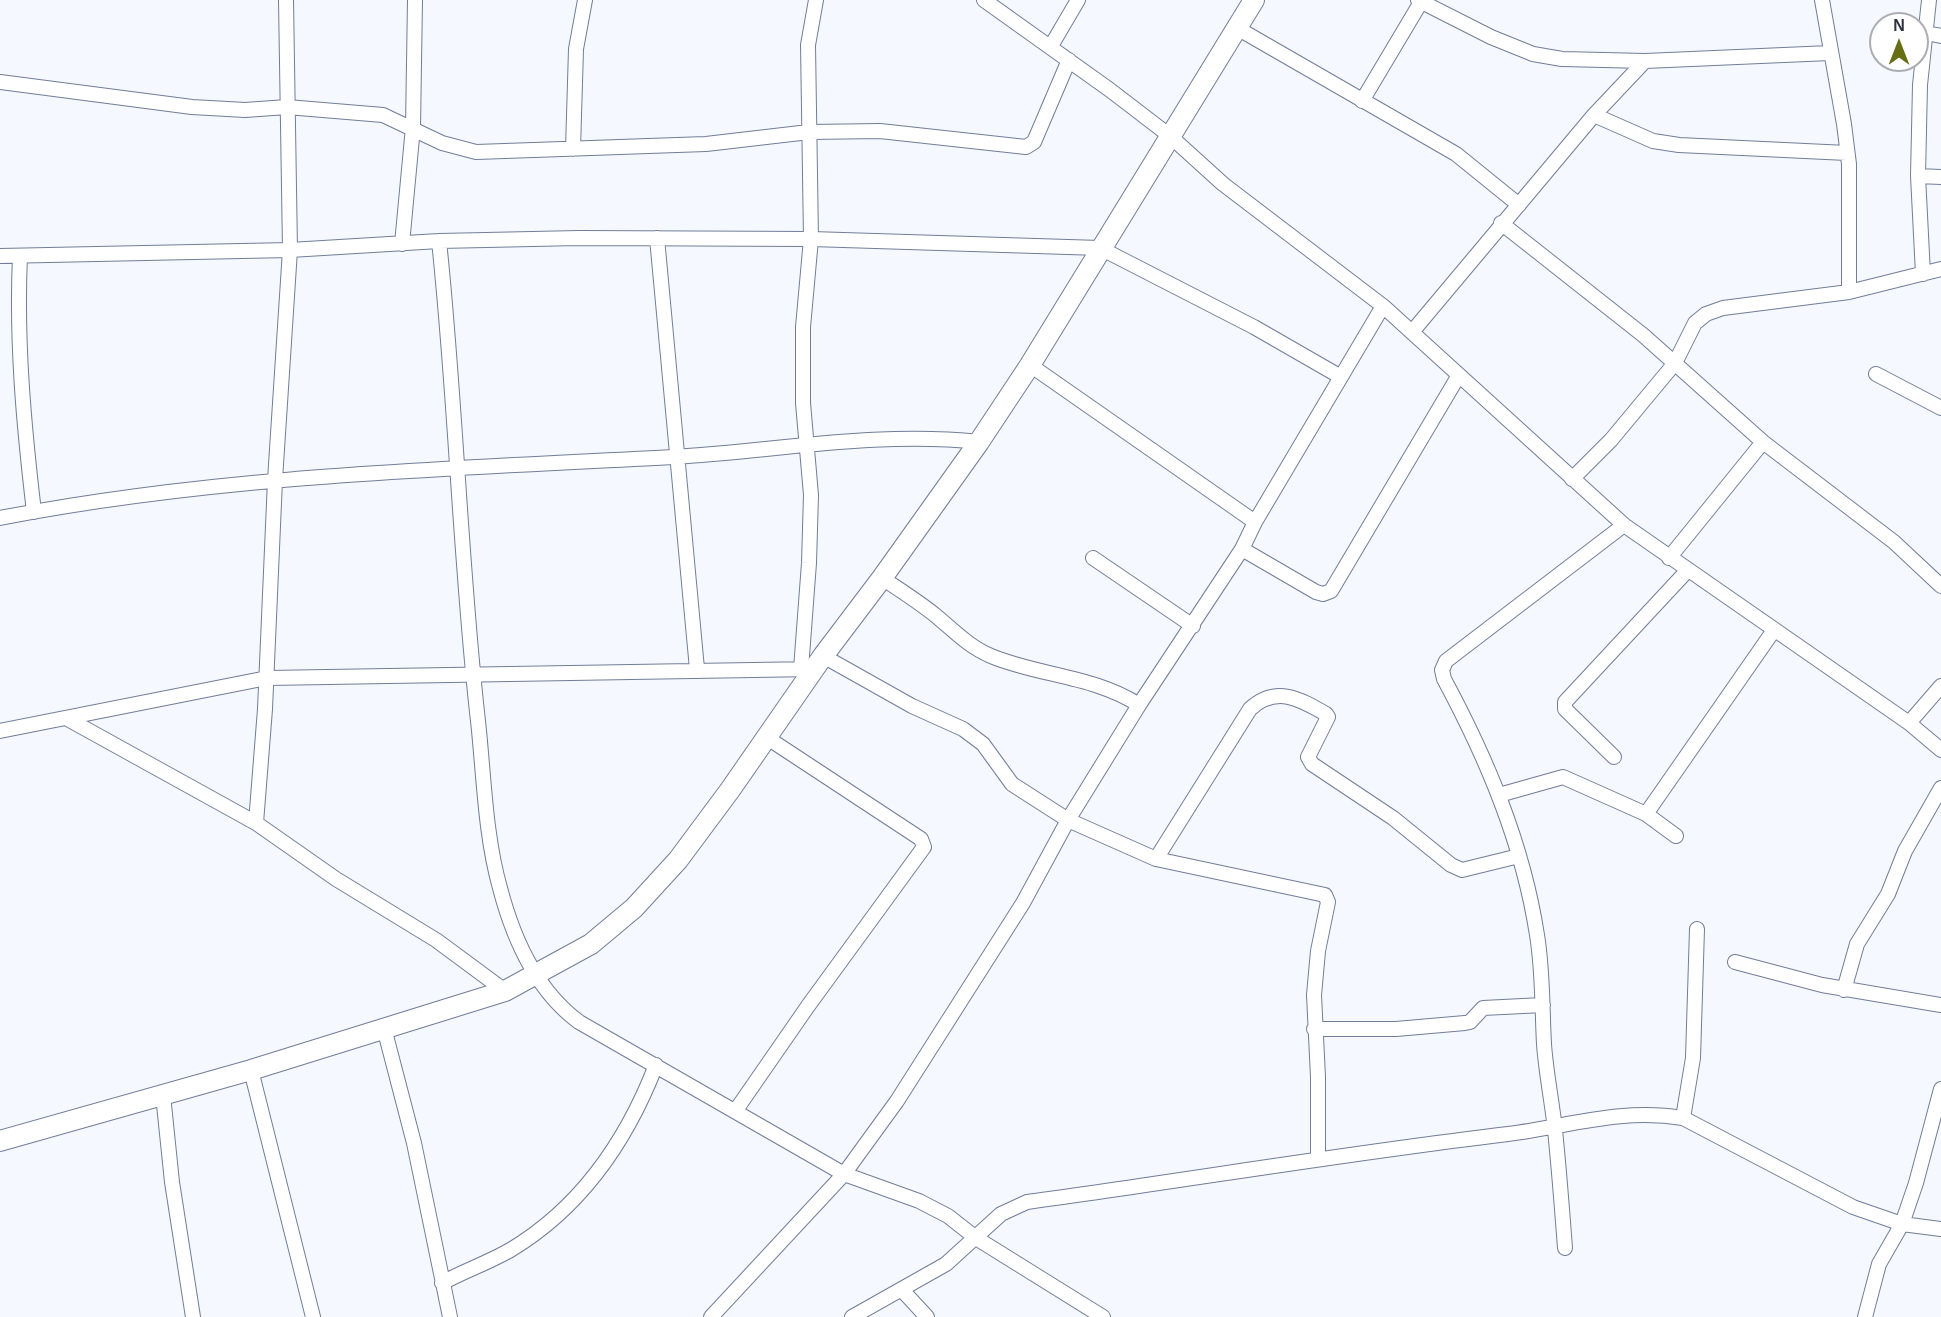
<!DOCTYPE html>
<style>
body{margin:0}
#map{position:relative;width:1941px;height:1317px;overflow:hidden;background:#f5f8fe;font-family:Arial,sans-serif}
canvas{display:block}
.north{position:absolute;left:1869px;top:12px;width:60px;height:60px;box-sizing:border-box;background:#fff;border:2px solid #abadb2;border-radius:50%;rotate:0deg;font-size:16px;font-weight:700;line-height:24px;text-align:center;color:#2e333f}
.north::after{content:'';display:block;margin:auto;width:21px;height:27px;background:#666d13;clip-path:polygon(50% 0,100% 100%,50% 72%,0 100%)}
</style>
<div id="map">
<canvas width="1941" height="1317"></canvas>
<div class="north">N</div>
</div>
<script>
const g = document.querySelector('canvas').getContext('2d');
g.lineJoin = 'round';
function stroke(path, color, width, dash) {
  g.strokeStyle = color;
  g.lineWidth = width;
  g.lineCap = dash ? 'butt' : 'round';
  g.setLineDash(dash || []);
  g.stroke(path);
}
const street = new Path2D(`
 M 984,0 L 1110,90 L 1170,136 L 1223,184 L 1383,306 L 1624,525 L 1909,723 L 1941,750
 M 1418,0 L 1491,37 L 1533,54 L 1562,59 L 1645,61 L 1830,53
 M 1822,0 L 1844,124 L 1849,164 L 1849,292
 M 1237,28 L 1456,154 L 1519,205
 M 1926,33 L 1941,36
 M 1051,46 L 1078,0
 M 0,82 L 192,107 L 245,110 L 287,107 L 383,115 L 442,143 L 476,152 L 706,144 L 809,132 L 880,131 L 1026,147 L 1034,142 L 1069,60
 M 1362,101 L 1421,2
 M 1594,115 L 1653,141 L 1679,145 L 1847,153
 M 573,149 L 576,49 L 585,0
 M 1918,176 L 1941,177
 M 1501,223 L 1643,335 L 1763,442 L 1894,542 L 1941,586
 M 657,238 L 697,669
 M 439,241 C 456,401 460,562 478,721 C 484,776 485,835 500,888 C 513,938 537,991 579,1022 L 844,1174 L 919,1201 L 948,1216 L 976,1238 L 1103,1317
 M 402,244 L 413,127 L 415,0
 M 0,256 L 290,250 L 439,241 L 579,238 L 811,239 L 1100,248 L 1254,327 L 1341,377
 M 20,256 C 16,342 24,427 34,512
 M 1923,274 L 1918,176 L 1920,85 L 1929,0
 M 1412,332 L 1594,115 L 1645,61
 M 1030,365 L 1255,522
 M 1876,374 L 1941,408
 M 1572,479 L 1611,440 L 1675,363 L 1695,323 L 1706,314 L 1723,308 L 1849,292 L 1941,269
 M 0,518 C 222,475 448,469 673,457 C 775,451 877,431 979,442
 M 1242,549 L 1316,592 L 1323,594 L 1331,591 L 1459,375
 M 1093,558 L 1193,626
 M 1669,558 L 1763,442
 M 882,578 C 900,590 919,602 935,615 C 953,630 969,647 991,656 C 1039,676 1095,676 1139,705
 M 823,656 L 912,706 L 963,729 L 983,744 L 1012,784 L 1068,820 L 1156,859 L 1325,895 L 1328,902 L 1318,951 L 1314,995 L 1318,1077 L 1318,1158
 M 801,669 L 809,563 L 811,495 L 803,403 L 803,327 L 811,239 L 808,45 L 816,0
 M 66,718 L 256,823 L 336,879 L 436,940 L 505,991
 M 1909,723 L 1941,686
 M 0,731 L 267,678 L 814,669
 M 1614,757 L 1565,709 L 1565,702 L 1687,571
 M 1499,795 L 1563,777 L 1646,814 L 1676,836
 M 1646,814 L 1774,630
 M 256,823 L 265,709 L 275,480 L 290,250 L 286,0
 M 1156,859 L 1250,709 C 1276,685 1300,699 1326,714 L 1328,717 L 1308,757 L 1312,764 L 1393,818 L 1451,865 L 1462,870 L 1519,856
 M 1735,962 L 1822,985 L 1941,1005
 M 1844,990 L 1857,944 L 1888,894 L 1905,851 L 1941,788
 M 384,1028 L 414,1143 L 450,1317
 M 1314,1029 L 1396,1029 L 1465,1023 L 1470,1022 L 1483,1008 L 1543,1005
 M 251,1070 L 313,1317
 M 163,1095 L 172,1182 L 193,1317
 M 736,1110 L 808,1006 L 924,847 L 921,839 L 766,737
 M 1683,1118 L 1693,1058 L 1697,929
 M 1565,1248 C 1562,1208 1559,1169 1555,1130 C 1552,1101 1546,1073 1544,1044 C 1542,1007 1543,971 1537,935 C 1523,844 1487,759 1444,679 L 1442,670 L 1446,661 L 1624,525
 M 442,1283 C 464,1271 490,1262 512,1249 C 581,1207 627,1140 656,1065
 M 902,1290 L 927,1317
 M 711,1317 L 844,1174 L 897,1101 L 1023,903 L 1068,820 L 1139,705 L 1242,549 L 1255,522 L 1383,306
 M 852,1317 L 946,1264 L 1001,1214 L 1027,1202 C 1188,1180 1348,1153 1508,1134 C 1570,1126 1621,1108 1683,1118 L 1853,1207 L 1902,1224 L 1941,1229
 M 1865,1317 L 1879,1264 L 1902,1224 L 1916,1183 L 1941,1089`);
const secondary = new Path2D(`
 M 0,1141 L 251,1070 L 505,991 L 591,944 L 634,908 L 678,860 L 730,790 L 823,656 L 882,578 L 979,442 L 1030,365 L 1254,0`);
stroke(street, '#717d9a', 16);
stroke(secondary, '#717d9a', 22);
stroke(street, '#fff', 14);
stroke(secondary, '#fff', 20);
</script>
